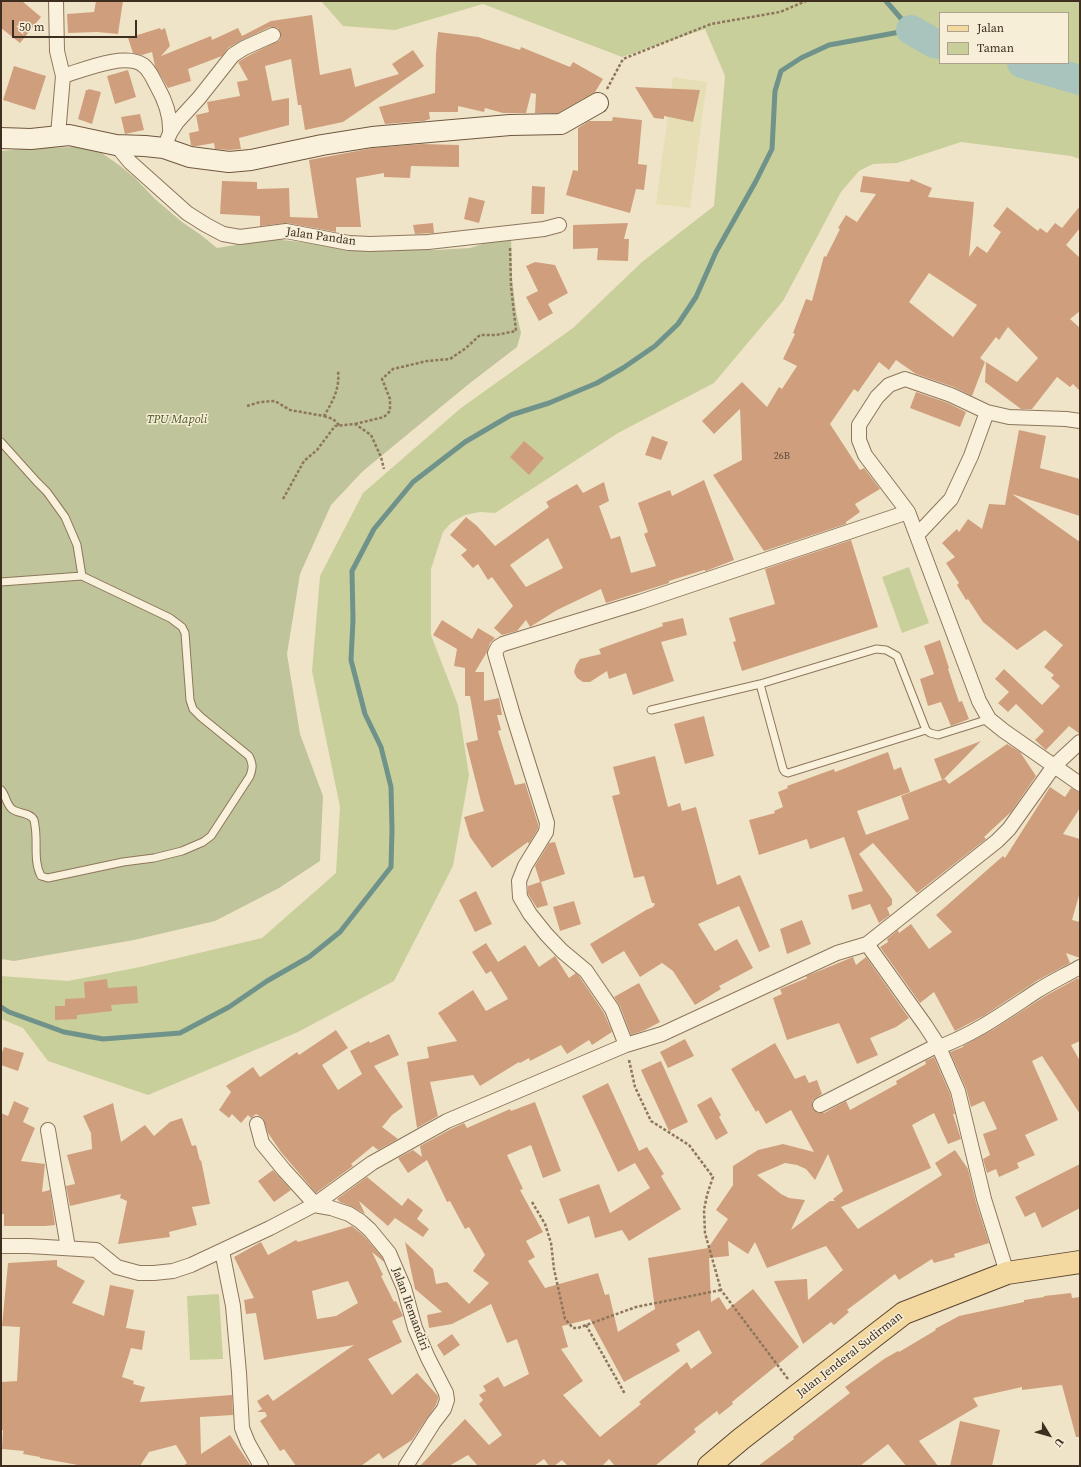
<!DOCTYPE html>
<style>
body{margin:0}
#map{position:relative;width:1081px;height:1467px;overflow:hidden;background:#f0e4c8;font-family:"Source Serif 4",serif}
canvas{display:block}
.frame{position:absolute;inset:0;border:2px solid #3d2e20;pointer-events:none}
.legend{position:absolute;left:939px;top:12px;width:130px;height:52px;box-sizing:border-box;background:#f7eed8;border:1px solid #ada18e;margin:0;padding:5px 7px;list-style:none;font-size:12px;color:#3d2e20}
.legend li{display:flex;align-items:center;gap:8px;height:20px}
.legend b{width:20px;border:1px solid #ada18e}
.north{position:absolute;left:1029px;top:1415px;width:40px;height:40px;-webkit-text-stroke:3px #f7eed8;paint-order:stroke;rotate:127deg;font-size:11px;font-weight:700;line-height:16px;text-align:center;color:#3d2e20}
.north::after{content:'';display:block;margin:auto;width:14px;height:18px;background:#3d2e20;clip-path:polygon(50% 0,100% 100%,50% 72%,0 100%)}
.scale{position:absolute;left:12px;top:20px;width:125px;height:18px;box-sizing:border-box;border:2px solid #3d2e20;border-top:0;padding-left:5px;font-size:12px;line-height:14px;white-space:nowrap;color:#3d2e20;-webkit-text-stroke:3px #f7eed8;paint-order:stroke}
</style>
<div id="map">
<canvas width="1081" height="1467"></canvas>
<div class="frame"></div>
<ul class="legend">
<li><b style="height:5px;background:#f3d9a0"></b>Jalan</li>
<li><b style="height:11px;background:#c9cf9b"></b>Taman</li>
</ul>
<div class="north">U</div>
<div class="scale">50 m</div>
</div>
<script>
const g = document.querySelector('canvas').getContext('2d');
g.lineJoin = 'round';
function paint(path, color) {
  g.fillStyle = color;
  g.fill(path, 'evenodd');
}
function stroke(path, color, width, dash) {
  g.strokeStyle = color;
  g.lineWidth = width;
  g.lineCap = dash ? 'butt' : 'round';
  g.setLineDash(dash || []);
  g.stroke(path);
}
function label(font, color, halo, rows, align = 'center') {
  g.font = font + ' "Source Serif 4",serif';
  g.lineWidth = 3;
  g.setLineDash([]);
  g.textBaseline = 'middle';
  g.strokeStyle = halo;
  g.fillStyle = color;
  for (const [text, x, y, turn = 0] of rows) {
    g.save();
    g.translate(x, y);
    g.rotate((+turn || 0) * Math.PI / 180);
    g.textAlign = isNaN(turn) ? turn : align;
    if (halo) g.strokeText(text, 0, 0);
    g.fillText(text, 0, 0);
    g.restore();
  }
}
paint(new Path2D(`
 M 673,77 L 707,82 L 690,208 L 656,204 Z`), '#e6deb5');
paint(new Path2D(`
 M 321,1 L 1080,1 L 1080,159 L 1071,156 L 961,142 L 897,163 L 873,164 L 859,171 L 841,192 L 783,301 L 714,383 L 618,433 L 495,513 L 480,512 L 465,515 L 451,523 L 443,532 L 431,569 L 431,635 L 458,705 L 469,775 L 453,866 L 394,981 L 298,1032 L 148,1095 L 48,1061 L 23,1028 L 1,1019 L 1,976 L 68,981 L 140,967 L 262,938 L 336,873 L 340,807 L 312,671 L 320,576 L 363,493 L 461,408 L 573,328 L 642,262 L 714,206 L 725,76 L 705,29 L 622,57 L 483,4 L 395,30 L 343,26 ZM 940,13 L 1068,13 L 1068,63 L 940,63 Z
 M 909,567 L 929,623 L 902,633 L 882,577 Z
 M 219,1294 L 223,1359 L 190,1360 L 187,1296 Z`), '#c9cf9b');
paint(new Path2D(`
 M 75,147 L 99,151 L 119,165 L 135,178 L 155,199 L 182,222 L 201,235 L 217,248 L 273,239 L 374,250 L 436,250 L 470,248 L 511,235 L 512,278 L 516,312 L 521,333 L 517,347 L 470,383 L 363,471 L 331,505 L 300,574 L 287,654 L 300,734 L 323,796 L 320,861 L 279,888 L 215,921 L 134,940 L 14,961 L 1,959 L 1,151 L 36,148 Z`), '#bfc49a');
stroke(new Path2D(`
 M 886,1 L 911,30
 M 1,1007 L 9,1012 L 64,1032 L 103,1039 L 180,1033 L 229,1007 L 267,981 L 309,957 L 340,932 L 391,867 L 392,830 L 391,787 L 381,747 L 365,714 L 351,660 L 353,620 L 352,571 L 374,529 L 413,482 L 465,442 L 511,415 L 549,403 L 597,383 L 623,368 L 655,346 L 678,324 L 696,297 L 716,252 L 756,181 L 772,149 L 775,91 L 781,71 L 801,58 L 829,45 L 911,30`), '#6f938a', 5);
stroke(new Path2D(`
 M 911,30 L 934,43 L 940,44
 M 1022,63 L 1080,80`), '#a9c4bc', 30);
paint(new Path2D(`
 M 1,1 L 22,1 L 41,17 L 20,43 L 1,28 Z
 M 96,1 L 123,1 L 118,34 L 97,32 L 68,33 L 67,14 L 94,12 Z
 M 312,15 L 320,75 L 351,68 L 355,87 L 399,74 L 392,64 L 413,50 L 424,66 L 343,122 L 305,130 L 301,105 L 298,105 L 291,59 L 265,66 L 272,101 L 289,98 L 289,125 L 239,138 L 241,149 L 229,150 L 215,149 L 214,143 L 197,146 L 193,146 L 191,145 L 189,133 L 199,131 L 196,115 L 209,112 L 207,102 L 240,96 L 237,82 L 248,80 L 238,62 L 248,56 L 280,40 L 281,35 L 278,28 L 274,27 L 270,27 L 240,41 L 228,48 L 222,56 L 188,69 L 191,81 L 168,88 L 155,66 L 152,52 L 142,55 L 133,53 L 128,38 L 160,28 L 161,30 L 165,28 L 170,46 L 161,56 L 211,36 L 212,40 L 238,28 L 242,36 L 271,21 Z
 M 438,32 L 478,37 L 520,50 L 521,47 L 570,67 L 573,62 L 603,79 L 595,92 L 558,113 L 535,113 L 536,94 L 531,93 L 526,113 L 503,113 L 485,108 L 484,112 L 458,106 L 458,112 L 429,112 L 430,119 L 424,121 L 385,124 L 379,107 L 435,93 L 436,53 Z
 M 14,66 L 46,76 L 35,110 L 3,100 Z
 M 128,70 L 136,97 L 115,104 L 107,76 Z
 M 635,87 L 700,90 L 693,122 L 664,116 L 664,119 L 654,118 Z
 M 89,89 L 101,92 L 92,124 L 78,119 L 86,90 L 88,90 Z
 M 140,114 L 144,130 L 125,134 L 121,117 Z
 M 613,117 L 642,120 L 638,164 L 647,165 L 644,190 L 636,189 L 630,213 L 566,195 L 573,170 L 578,171 L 578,128 L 589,121 L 612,121 Z
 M 422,144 L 459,145 L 459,167 L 411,166 L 410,178 L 384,177 L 384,173 L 356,178 L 361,227 L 336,227 L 336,232 L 287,223 L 260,226 L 260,216 L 220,214 L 222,181 L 257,182 L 257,189 L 289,188 L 290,217 L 318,218 L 309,160 L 373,148 Z
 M 863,176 L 909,182 L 911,179 L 932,188 L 928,197 L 974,202 L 969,257 L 977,246 L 987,253 L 1001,232 L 993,226 L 1007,207 L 1038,231 L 1040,228 L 1047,233 L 1055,223 L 1062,228 L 1080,206 L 1080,228 L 1066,245 L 1080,258 L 1080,311 L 1070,319 L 1080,328 L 1080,391 L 1073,384 L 1070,387 L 1057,377 L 1032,409 L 1021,409 L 985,382 L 986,362 L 1017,382 L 1038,358 L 1008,327 L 999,340 L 996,337 L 980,358 L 985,362 L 972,396 L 954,387 L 916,374 L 896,360 L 889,370 L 879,362 L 858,392 L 854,389 L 830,424 L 860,470 L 864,468 L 880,489 L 855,504 L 860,512 L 846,522 L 846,524 L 764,551 L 713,475 L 742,460 L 740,409 L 714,434 L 702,421 L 742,382 L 767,407 L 779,387 L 782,389 L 797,366 L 783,359 L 795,334 L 793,333 L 806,299 L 812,301 L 824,256 L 826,257 L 840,229 L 838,228 L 846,215 L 857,222 L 876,194 L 860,192 ZM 929,273 L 977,305 L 953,337 L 909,302 Z
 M 532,186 L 545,187 L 544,214 L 531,214 Z
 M 469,197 L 485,201 L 479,223 L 464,219 Z
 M 433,223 L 434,233 L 415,234 L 413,225 Z
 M 628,223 L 624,239 L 629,239 L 628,261 L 597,260 L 598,248 L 573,249 L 573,225 Z
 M 535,262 L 555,265 L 568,293 L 548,304 L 553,313 L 539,321 L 526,297 L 538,291 L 526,266 Z
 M 916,392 L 948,403 L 966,412 L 960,427 L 910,408 Z
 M 1019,430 L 1046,436 L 1040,468 L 1080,479 L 1080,516 L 1012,494 L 1080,542 L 1080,734 L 1069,726 L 1046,750 L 1035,740 L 1044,731 L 1016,704 L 1008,712 L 998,703 L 1009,692 L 995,679 L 1004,669 L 1042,705 L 1060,686 L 1051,678 L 1054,675 L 1044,667 L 1063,645 L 1045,630 L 1017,650 L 983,622 L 968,599 L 966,600 L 957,585 L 959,583 L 946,563 L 955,557 L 942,543 L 957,529 L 959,532 L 968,519 L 982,529 L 989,504 L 1005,505 Z
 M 652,436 L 668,442 L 661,460 L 645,455 Z
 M 524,441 L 544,458 L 529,475 L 510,457 Z
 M 704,480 L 734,560 L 706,571 L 704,570 L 669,581 L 669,583 L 606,603 L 601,589 L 557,610 L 530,627 L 526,620 L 517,631 L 502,635 L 494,628 L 513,606 L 492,577 L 488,580 L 478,564 L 473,568 L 461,555 L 467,550 L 450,535 L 466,517 L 477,526 L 495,546 L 549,507 L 546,502 L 577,484 L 583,493 L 604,482 L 609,501 L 599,506 L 611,539 L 620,536 L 631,573 L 656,566 L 644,534 L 648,532 L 638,503 L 670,490 L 672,496 ZM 548,538 L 563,568 L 526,587 L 510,565 Z
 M 851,540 L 878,627 L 742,671 L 733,642 L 736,641 L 729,618 L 775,604 L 765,569 Z
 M 683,618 L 687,635 L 661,642 L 674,681 L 633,695 L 626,673 L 609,679 L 607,671 L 590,682 L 583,682 L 577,678 L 574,672 L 576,665 L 580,659 L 601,654 L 599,649 L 663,626 L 662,623 Z
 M 442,620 L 472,639 L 478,628 L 495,638 L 490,643 L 487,652 L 475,672 L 484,672 L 484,701 L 499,698 L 502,715 L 497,715 L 501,730 L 498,731 L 515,785 L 525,783 L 538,824 L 538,829 L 529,844 L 528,842 L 492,868 L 470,837 L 464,817 L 484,811 L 481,802 L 466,743 L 478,740 L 470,696 L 465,696 L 465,668 L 454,666 L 457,649 L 433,635 Z
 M 940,640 L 949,668 L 948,669 L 959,702 L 962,701 L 969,719 L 951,726 L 941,702 L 928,706 L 920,679 L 934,674 L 924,646 Z
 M 704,716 L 714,756 L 685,764 L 674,724 Z
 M 981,741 L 943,780 L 945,779 L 949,784 L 1007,744 L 1020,752 L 1036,776 L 1011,812 L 984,837 L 986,839 L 917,893 L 873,843 L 859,854 L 892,899 L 892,905 L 887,908 L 890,915 L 879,923 L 870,904 L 852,910 L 848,895 L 863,891 L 844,837 L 810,849 L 807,839 L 759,855 L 749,820 L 775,813 L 774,811 L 783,807 L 778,792 L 788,788 L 787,786 L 834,769 L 835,772 L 888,752 L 894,770 L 901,767 L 910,792 L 857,811 L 866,835 L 909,819 L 901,796 L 942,780 L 934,759 Z
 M 655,756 L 668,807 L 680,803 L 682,811 L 696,807 L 717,885 L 740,875 L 770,947 L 759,952 L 739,906 L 698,924 L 715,951 L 737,939 L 753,968 L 719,986 L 721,989 L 695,1005 L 673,971 L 662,963 L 640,977 L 624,951 L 602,964 L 590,944 L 646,910 L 653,907 L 655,904 L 654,903 L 652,903 L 644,876 L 634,878 L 612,796 L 620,794 L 613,767 Z
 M 1050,787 L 1065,797 L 1071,788 L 1080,793 L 1080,808 L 1063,834 L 1080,839 L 1080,892 L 1072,920 L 1080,922 L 1080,958 L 1066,953 L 1070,963 L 1038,980 L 985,1015 L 955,1031 L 934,992 L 920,1003 L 880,947 L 888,942 L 887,939 L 898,930 L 899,933 L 911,924 L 929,949 L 952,932 L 936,915 L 1003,856 L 1005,858 Z
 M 555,842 L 565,874 L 541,882 L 548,905 L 537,908 L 528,894 L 528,886 L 540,882 L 535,866 L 549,843 Z
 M 476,891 L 492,924 L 475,932 L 459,900 Z
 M 574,901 L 581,924 L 560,931 L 553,907 Z
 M 802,920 L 811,944 L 787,954 L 780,929 Z
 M 486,943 L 498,962 L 525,945 L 539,967 L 555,956 L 569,978 L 576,973 L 579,976 L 604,1013 L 612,1032 L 592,1045 L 589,1040 L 567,1054 L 561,1045 L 530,1061 L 529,1058 L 520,1063 L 519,1062 L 480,1086 L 473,1075 L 430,1082 L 438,1116 L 417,1128 L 407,1062 L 429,1058 L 427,1047 L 457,1041 L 438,1013 L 473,990 L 486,1011 L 508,999 L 491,971 L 486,974 L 472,952 Z
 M 853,957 L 856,965 L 866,957 L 909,1018 L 896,1027 L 870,1038 L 878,1055 L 857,1064 L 839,1023 L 787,1040 L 773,998 L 782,994 L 780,989 L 807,978 L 806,976 L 814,973 Z
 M 1078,978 L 1080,983 L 1080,1041 L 1071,1045 L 1080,1061 L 1080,1114 L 1042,1056 L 1032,1061 L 1058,1120 L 1025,1135 L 1035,1155 L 1017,1163 L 1019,1168 L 999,1177 L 996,1169 L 987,1173 L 983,1159 L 990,1155 L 983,1134 L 997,1129 L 984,1101 L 971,1107 L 966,1088 L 950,1052 L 963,1047 L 963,1046 L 994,1029 L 1047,995 Z
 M 107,979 L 108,988 L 137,986 L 138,1003 L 111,1005 L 112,1011 L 77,1015 L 77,1019 L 55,1020 L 55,1006 L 65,1006 L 65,999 L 85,998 L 84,982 Z
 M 639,983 L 660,1022 L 645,1030 L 631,1035 L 620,1006 L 614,997 Z
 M 336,1030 L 348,1048 L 322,1065 L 338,1090 L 362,1074 L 350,1051 L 369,1041 L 370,1043 L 389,1034 L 399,1055 L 374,1066 L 403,1107 L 392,1115 L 382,1127 L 398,1139 L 378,1150 L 373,1146 L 351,1164 L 353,1166 L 316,1193 L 281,1152 L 268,1133 L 263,1118 L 256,1114 L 251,1118 L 248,1115 L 241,1123 L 232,1114 L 229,1118 L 219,1110 L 231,1092 L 226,1086 L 253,1067 L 260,1077 L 297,1052 L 299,1055 Z
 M 685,1039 L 694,1056 L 668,1068 L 660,1052 Z
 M 775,1043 L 795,1079 L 805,1075 L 809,1083 L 817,1080 L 822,1094 L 813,1100 L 812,1105 L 813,1109 L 819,1113 L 824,1113 L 846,1101 L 850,1110 L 897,1084 L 896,1081 L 926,1064 L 925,1061 L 934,1057 L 950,1094 L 955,1114 L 953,1114 L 961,1139 L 948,1144 L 934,1113 L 912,1125 L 931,1168 L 841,1207 L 858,1229 L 942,1175 L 935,1163 L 955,1150 L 968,1169 L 976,1202 L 989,1243 L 954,1254 L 955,1257 L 934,1263 L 932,1259 L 899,1280 L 895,1274 L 847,1310 L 849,1312 L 834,1325 L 831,1322 L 803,1344 L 774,1281 L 807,1279 L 808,1300 L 843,1270 L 826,1246 L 767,1268 L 755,1242 L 748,1254 L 728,1241 L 729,1256 L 709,1258 L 711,1302 L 719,1297 L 727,1310 L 753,1289 L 799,1347 L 732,1402 L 733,1404 L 719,1415 L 717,1411 L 694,1429 L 696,1432 L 655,1466 L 615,1466 L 609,1459 L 602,1466 L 568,1466 L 562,1460 L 554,1466 L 549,1466 L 544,1459 L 534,1466 L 478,1466 L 468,1455 L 449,1466 L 420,1466 L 465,1419 L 489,1445 L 502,1435 L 479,1404 L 483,1400 L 479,1395 L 486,1391 L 483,1386 L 498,1377 L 504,1387 L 529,1374 L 517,1339 L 507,1343 L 491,1304 L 452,1324 L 429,1328 L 427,1315 L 442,1312 L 415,1289 L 405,1242 L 433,1269 L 436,1284 L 447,1282 L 469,1304 L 489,1283 L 473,1271 L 485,1255 L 469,1227 L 465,1229 L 450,1201 L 447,1202 L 427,1160 L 408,1173 L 398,1158 L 413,1150 L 422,1157 L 420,1146 L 451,1129 L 464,1123 L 467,1128 L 510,1109 L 511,1111 L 535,1102 L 561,1171 L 543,1178 L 531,1145 L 507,1155 L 523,1189 L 520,1190 L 543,1232 L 526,1241 L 535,1257 L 528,1261 L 545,1288 L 598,1273 L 605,1295 L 609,1294 L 618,1332 L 655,1309 L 648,1258 L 708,1248 L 728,1219 L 716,1210 L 733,1185 L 733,1166 L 758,1150 L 783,1144 L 814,1152 L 791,1110 L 766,1124 L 758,1110 L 756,1112 L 731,1069 ZM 828,1154 L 843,1191 L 833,1199 L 835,1201 L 830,1201 L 791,1230 L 805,1200 L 789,1198 L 781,1194 L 757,1175 L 785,1163 L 797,1165 L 806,1169 L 815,1180 ZM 590,1319 L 624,1382 L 680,1351 L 676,1344 L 699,1330 L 712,1353 L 691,1369 L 687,1362 L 639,1402 L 641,1404 L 600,1437 L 563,1395 L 583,1381 L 561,1349 L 568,1347 L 562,1326 Z
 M 4,1047 L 24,1053 L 18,1071 L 1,1065 L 1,1055 Z
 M 661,1061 L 688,1122 L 669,1131 L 641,1070 Z
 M 608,1083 L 639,1151 L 647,1147 L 664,1174 L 661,1176 L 681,1209 L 629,1241 L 622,1230 L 595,1238 L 589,1216 L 568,1224 L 559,1199 L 599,1184 L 610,1213 L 650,1188 L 635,1163 L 618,1172 L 582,1096 Z
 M 711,1097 L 721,1115 L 719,1117 L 728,1133 L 716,1140 L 697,1105 Z
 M 14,1101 L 29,1108 L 23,1122 L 35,1128 L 21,1161 L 45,1164 L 42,1192 L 50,1190 L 55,1225 L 45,1226 L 4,1226 L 4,1214 L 1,1214 L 1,1113 L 8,1116 Z
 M 113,1103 L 121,1142 L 145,1125 L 154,1136 L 170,1122 L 182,1118 L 192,1146 L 196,1145 L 200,1161 L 201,1160 L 210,1204 L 192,1207 L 197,1225 L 169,1232 L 170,1237 L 118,1244 L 127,1201 L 120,1198 L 121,1194 L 70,1206 L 66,1186 L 75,1184 L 67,1155 L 92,1149 L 91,1133 L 83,1116 Z
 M 1080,1164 L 1080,1208 L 1042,1228 L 1035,1212 L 1025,1217 L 1015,1197 Z
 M 273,1170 L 291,1190 L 274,1202 L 258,1181 Z
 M 367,1177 L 402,1206 L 408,1198 L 423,1210 L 417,1219 L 429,1229 L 423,1237 L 395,1218 L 388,1226 L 359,1201 L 365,1214 L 353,1207 L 340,1202 L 337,1199 Z
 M 352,1226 L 364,1236 L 382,1257 L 384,1262 L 372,1252 L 383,1275 L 381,1276 L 394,1302 L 396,1301 L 403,1316 L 392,1321 L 402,1342 L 368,1359 L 392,1395 L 417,1373 L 438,1396 L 438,1399 L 436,1405 L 412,1440 L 383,1459 L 379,1453 L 361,1466 L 296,1466 L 284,1449 L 280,1451 L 260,1421 L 267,1416 L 265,1412 L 257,1412 L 262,1409 L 257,1401 L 268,1394 L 273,1401 L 354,1345 L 264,1360 L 256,1313 L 246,1314 L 244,1300 L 254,1298 L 234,1257 L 261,1242 L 268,1255 L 296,1240 L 298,1242 ZM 348,1281 L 358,1303 L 336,1316 L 317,1319 L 312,1291 Z
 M 57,1260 L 57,1266 L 85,1281 L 72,1303 L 104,1316 L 110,1285 L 134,1290 L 126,1328 L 145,1331 L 142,1350 L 131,1348 L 122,1377 L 134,1381 L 133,1384 L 145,1387 L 140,1402 L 232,1395 L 233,1415 L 200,1417 L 201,1454 L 230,1435 L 251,1466 L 183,1466 L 187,1463 L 176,1445 L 149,1452 L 140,1466 L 83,1466 L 40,1458 L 40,1457 L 23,1454 L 24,1451 L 2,1449 L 3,1430 L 1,1430 L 1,1382 L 17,1381 L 20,1327 L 2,1326 L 8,1263 Z
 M 1071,1293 L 1072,1298 L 1080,1297 L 1080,1437 L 1076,1437 L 1062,1385 L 1022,1390 L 1022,1387 L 973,1398 L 978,1406 L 919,1441 L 938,1466 L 906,1466 L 888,1444 L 860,1466 L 758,1466 L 794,1439 L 793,1437 L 850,1393 L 845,1387 L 884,1359 L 898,1351 L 899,1352 L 936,1330 L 935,1329 L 959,1316 L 1024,1302 L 1024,1300 L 1044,1297 L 1044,1296 Z
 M 452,1334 L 460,1345 L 444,1356 L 437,1345 Z
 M 960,1421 L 1000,1430 L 992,1466 L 950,1466 Z`), '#cf9f7d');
const lane = new Path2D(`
 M 1,442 L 37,482 L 47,492 L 65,517 L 77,545 L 82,576
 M 1,582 L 82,576 L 170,618 L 182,627 L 185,633 L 190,700 L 193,709 L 201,717 L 249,756 C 253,764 253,768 250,776 L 211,836 L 203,842 L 182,851 L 154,858 L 123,862 L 48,878 L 41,876 C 33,861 38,842 35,826 C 35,825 34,820 34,820 C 30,812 18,814 12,809 C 6,804 6,795 1,790
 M 760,684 L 783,769 L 785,772 L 788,773 L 926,730
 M 651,710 L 760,684 L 876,649 L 886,650 L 897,656 L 926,730 L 930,733 L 938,735 L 989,719`);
const street = new Path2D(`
 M 56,1 L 57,51 L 63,76 L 58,135
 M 63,76 C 83,70 125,52 143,65 C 150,70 153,79 157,86 C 165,100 171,116 170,133
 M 116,145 L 130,162 L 187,213 L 206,225 L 223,234 L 240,237 L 286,231 L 349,243 L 370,244 L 428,242 L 544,229 L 559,225
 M 164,148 L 170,133 L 177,122 L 199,98 L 233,55 L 244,48 L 273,35
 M 1080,421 L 1066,419 L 1009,417 L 987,412 L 951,395 L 905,379 L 889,385 L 877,397 L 859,425 L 859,440 L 865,455 L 908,512 L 979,701 L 989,719 L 1004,731 L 1080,784
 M 917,535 L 951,499 L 971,456 L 987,412
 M 867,944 L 925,1025 L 938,1045 L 958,1091 L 984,1199 L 1007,1273
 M 626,1045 L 612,1009 L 586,971 L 562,951 L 546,934 L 530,914 L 520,897 L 519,881 L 525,866 L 546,832 L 547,823 L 513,715 L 497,660 L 495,653 L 498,647 L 503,644 L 640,602 L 908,512
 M 939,1047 C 975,1034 1005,1012 1037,991 C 1051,982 1066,975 1080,967
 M 820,1105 L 938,1045
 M 257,1124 L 262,1143 L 284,1170 L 315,1204
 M 48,1130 L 68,1248
 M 314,1205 L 331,1208 L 349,1214 L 360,1221 L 370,1230 L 389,1253 L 404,1288 L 415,1328 L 428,1358 L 446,1393 L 447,1400 L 444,1409 L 434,1422 L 406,1466
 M 1,1246 L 29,1246 L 96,1250 L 117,1267 L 139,1273 L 154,1273 L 173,1271 L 191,1265 L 270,1228 L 314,1205 L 372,1163 L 447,1121 L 626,1045 L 662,1034 L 837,953 L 867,944 L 997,841 L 1009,829 L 1054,766 L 1080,742
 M 222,1251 L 233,1306 L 239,1373 L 242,1428 L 248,1443 L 261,1466`);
const secondary = new Path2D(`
 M 1,138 L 31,139 L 69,135 L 116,145 L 145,146 L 164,148 L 190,157 L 229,162 L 251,160 L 322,145 L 372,137 L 510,125 L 561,124 L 598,103`);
const primary = new Path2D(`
 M 709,1466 L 741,1439 L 904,1313 L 1007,1273 L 1080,1262`);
stroke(lane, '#8d765c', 9);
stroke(street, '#8d765c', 16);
stroke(secondary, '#6f573f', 22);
stroke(primary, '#5b4430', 24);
stroke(new Path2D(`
 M 607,89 L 623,59 L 711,24 L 780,12 L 806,1
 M 247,406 L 260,402 L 275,401 L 290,410 L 324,416 C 333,401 340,388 338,371
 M 324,416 L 333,419 L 339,425
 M 355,424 L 384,417 L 390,411 L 390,399 L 382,379 L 393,369 L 427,361 L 450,359 L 466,348 L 480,335 L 496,335 L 516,331 L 511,286 L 510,247
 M 283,499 L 304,461 L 317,450 L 335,426 L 355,424 L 371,435 L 381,457 L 384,469
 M 629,1060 L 635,1087 L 651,1121 L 689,1145 L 713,1177 L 707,1195 L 704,1210 L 705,1233 L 721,1290 L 788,1379
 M 532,1202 L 545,1224 L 551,1243 L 554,1269 L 565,1319 L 573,1328 L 578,1328 L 636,1307 L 721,1290
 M 586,1325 L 625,1394`), '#8d765c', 2.5, [3, 2]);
stroke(lane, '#faf1dc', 7);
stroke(street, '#faf1dc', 14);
stroke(secondary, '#faf1dc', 20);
stroke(primary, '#f3d9a0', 22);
label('10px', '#624a37', null, [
 ["26B",782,456]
]);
label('12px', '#3d2e20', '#f7eed8', [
 ["Jalan Pandan",321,237,8],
 ["Jalan Ilemandiri",410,1309,70],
 ["Jalan Jenderal Sudirman",850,1355,-38]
]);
label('italic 12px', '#4d5a26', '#f7eed8', [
 ["TPU Mapoli",177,420]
]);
</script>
